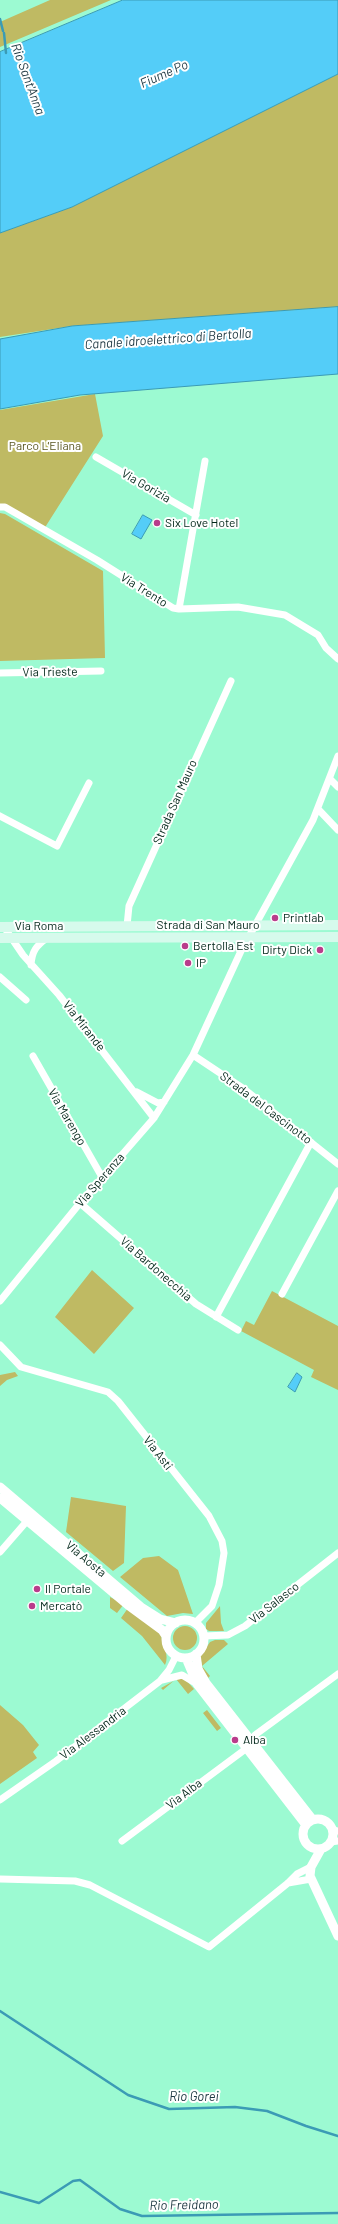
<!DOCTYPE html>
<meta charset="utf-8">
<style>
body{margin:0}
canvas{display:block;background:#9cfad2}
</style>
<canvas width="338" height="2224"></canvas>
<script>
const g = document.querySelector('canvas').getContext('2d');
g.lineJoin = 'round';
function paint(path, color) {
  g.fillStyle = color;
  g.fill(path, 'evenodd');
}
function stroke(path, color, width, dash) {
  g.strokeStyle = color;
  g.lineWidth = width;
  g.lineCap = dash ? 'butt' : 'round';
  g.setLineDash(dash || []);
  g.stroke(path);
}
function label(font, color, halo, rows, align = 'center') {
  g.font = font + ' Barlow,sans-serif';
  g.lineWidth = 4;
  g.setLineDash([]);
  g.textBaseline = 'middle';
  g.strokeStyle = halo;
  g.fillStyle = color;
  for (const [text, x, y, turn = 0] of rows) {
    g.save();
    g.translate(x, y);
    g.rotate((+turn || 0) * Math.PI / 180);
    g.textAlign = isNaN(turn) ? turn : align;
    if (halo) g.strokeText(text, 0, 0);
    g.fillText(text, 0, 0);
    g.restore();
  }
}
paint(new Path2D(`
 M 50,0 L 111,0 L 0,47 L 0,22 Z
 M 338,74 L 338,307 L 72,326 L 0,337 L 0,233 L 72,207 Z
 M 95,394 L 103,436 L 44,529 L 0,506 L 0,410 Z
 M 0,513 L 5,514 L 103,571 L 105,658 L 0,661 Z
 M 92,1270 L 134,1308 L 94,1354 L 55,1317 Z
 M 272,1291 L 338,1326 L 338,1390 L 311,1377 L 314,1370 L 241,1331 L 246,1321 L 254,1325 Z
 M 15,1372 L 18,1376 L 7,1380 L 0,1386 L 0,1375 Z
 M 71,1497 L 126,1506 L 124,1563 L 113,1571 L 66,1532 Z
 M 159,1556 L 178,1570 L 193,1614 L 183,1613 L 167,1616 L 120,1577 L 143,1558 Z
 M 110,1597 L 124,1604 L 117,1613 L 110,1608 Z
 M 220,1606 L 221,1623 L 224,1631 L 209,1631 L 206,1629 L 206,1623 Z
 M 128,1608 L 161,1634 C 162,1644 170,1655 165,1665 L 142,1636 L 121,1618 Z
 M173 1638a12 12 0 1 1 24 0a12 12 0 1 1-24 0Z
 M 215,1640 L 224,1640 L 228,1644 L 202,1666 L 210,1676 L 208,1678 L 203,1670 L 200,1657 L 210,1642 Z
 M 179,1678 L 186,1680 L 194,1689 L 188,1694 L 176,1679 L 163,1690 L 161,1688 Z
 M 0,1705 L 23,1725 L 39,1745 L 33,1752 L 37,1758 L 0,1784 Z
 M 207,1710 L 221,1728 L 217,1731 L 203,1713 Z`), '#bfba63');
const water = new Path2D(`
 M 123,0 L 338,0 L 338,74 L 72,207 L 0,233 L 0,52 Z
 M 338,307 L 338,374 L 80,395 L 0,409 L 0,339 L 72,326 Z
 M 143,515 L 152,520 L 141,539 L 132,534 Z
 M 297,1373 L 302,1377 L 295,1392 L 288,1387 Z`);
paint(water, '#54cdf8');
stroke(water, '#3b9bb5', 1);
stroke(new Path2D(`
 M 0,19 L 3,31
 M 4,33 L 6,53
 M 0,2011 L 128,2095 L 169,2109 L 235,2107 L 267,2111 L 306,2126 L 338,2136
 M 0,2192 L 39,2203 L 73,2181 L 80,2180 L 120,2209 L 142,2216 L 338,2213`), '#3b9bb5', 2.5);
stroke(new Path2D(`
 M 96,457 L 196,515
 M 0,507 L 5,507 L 97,560 L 173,608 L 179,609 L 205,461
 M 179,609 L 238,607 L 285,615 L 318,635 L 326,648 L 338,659
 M 0,673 L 101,671
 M 330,779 L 338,787
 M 318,809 L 338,830
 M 0,816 L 57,846 L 89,783
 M 127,926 L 129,906 L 231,681
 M 4,927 L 23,955 L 59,995 L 154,1118
 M 31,965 C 32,951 36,946 47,938
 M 0,977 L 26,1000
 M 193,1055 L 244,1089 L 338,1164
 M 33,1056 L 102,1177
 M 137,1092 L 158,1103 L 164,1102
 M 80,1203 L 196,1304 L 238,1330
 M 282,1294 L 338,1191
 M 0,1301 L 80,1203 L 154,1118 L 193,1055 L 241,951 L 313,820 L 338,756
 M 216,1317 L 311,1142
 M 0,1345 L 21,1367 L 108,1392 L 118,1401 L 209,1516 L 222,1541 L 224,1553 L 219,1585 L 212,1606 L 195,1623
 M 0,1552 L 27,1521
 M 204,1636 L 228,1635 L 245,1626 L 338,1553
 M 162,1680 L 182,1675 L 197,1684
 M 0,1800 L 56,1761 L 160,1681 L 169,1670 L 176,1656
 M 333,1830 L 338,1831
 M 122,1841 L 247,1748 L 255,1735 L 338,1674
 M 331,1842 L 338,1841
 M 0,1879 L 75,1881 L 90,1885 L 209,1947 L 288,1883 L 297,1874 L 311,1867
 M 288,1883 L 311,1879`), '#fff', 7);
stroke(new Path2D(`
 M 0,1487 L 141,1607 L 160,1619 L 176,1623
 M 0,1498 L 128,1605 L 162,1630 L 166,1636
 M166 1639a19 19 0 1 1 38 0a19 19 0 1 1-38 0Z
 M 196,1654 L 198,1669 L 206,1683 L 313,1820
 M 186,1658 L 197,1684 L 306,1825
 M303 1834a15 15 0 1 1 30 0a15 15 0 1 1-30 0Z
 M 321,1849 L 311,1867 L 310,1876 L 338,1936`), '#fff', 9);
stroke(new Path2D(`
 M 0,927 L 338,925
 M 0,938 L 338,937`), '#d6faec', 10);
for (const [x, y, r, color] of [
 [157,523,4,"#b93c8b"],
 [275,918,4,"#b93c8b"],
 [185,946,4,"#b93c8b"],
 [320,950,4,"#b93c8b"],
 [188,963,4,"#b93c8b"],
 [37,1589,4,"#b93c8b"],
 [32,1606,4,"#b93c8b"],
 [235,1740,4,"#b93c8b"]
]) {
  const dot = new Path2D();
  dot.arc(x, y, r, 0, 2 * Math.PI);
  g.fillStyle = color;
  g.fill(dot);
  stroke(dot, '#fff', 1.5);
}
label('12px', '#595621', '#fff', [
 ["Parco L'Eliana",45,446]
]);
label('12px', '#002518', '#fff', [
 ["Via Gorizia",146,486,30],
 ["Via Trento",144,590,32],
 ["Via Trieste",50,672,-1],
 ["Strada San Mauro",175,802,-66],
 ["Strada di San Mauro",208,925],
 ["Via Roma",39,926],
 ["Via Mirande",84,1026,52],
 ["Strada del Cascinotto",266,1108,37],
 ["Via Marengo",67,1117,60],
 ["Via Speranza",100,1180,-49],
 ["Via Bardonecchia",156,1269,41],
 ["Via Asti",158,1453,52],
 ["Via Aosta",86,1559,40],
 ["Via Salasco",274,1603,-38],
 ["Via Alessandria",93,1733,-37],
 ["Via Alba",184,1794,-37]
]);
label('12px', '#002518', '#fff', [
 ["Six Love Hotel",165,523],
 ["Printlab",283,918],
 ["Bertolla Est",193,946],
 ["Dirty Dick",312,950,"right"],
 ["IP",196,963],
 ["Il Portale",45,1589],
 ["Mercatò",40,1606],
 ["Alba",243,1740]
], 'left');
label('italic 13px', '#1d3741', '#fff', [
 ["Fiume Po",164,74,-24],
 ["Rio Sant'Anna",28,79,70],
 ["Canale idroelettrico di Bertolla",168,339,-4],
 ["Rio Gorei",194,2097],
 ["Rio Freidano",184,2205,-1]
]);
</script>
